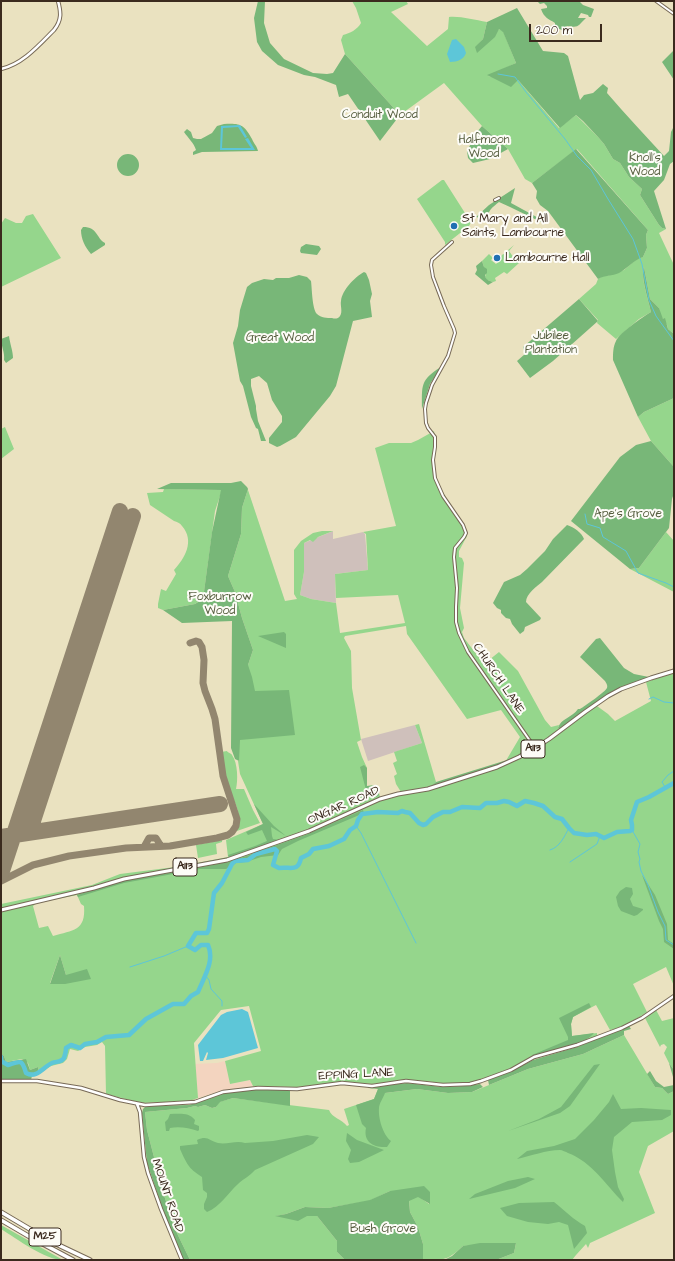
<!DOCTYPE html>
<style>
body{margin:0}
#map{position:relative;width:675px;height:1261px;overflow:hidden;background:#eae2c0;font-family:"Architects Daughter",sans-serif}
canvas{display:block}
.frame{position:absolute;inset:0;border:2px solid #3b2a1e;pointer-events:none}
.scale{position:absolute;left:529px;top:24px;width:73px;height:18px;box-sizing:border-box;border:2px solid #3b2a1e;border-top:0;padding-left:5px;font-size:12px;line-height:14px;white-space:nowrap;color:#3b2a1e;-webkit-text-stroke:3px #fdfcf7;paint-order:stroke}
</style>
<div id="map">
<canvas width="675" height="1261"></canvas>
<div class="frame"></div>
<div class="scale">200 m</div>
</div>
<script>
const g = document.querySelector('canvas').getContext('2d');
g.lineJoin = 'round';
function paint(path, color) {
  g.fillStyle = color;
  g.fill(path, 'evenodd');
}
function stroke(path, color, width, dash) {
  g.strokeStyle = color;
  g.lineWidth = width;
  g.lineCap = dash ? 'butt' : 'round';
  g.setLineDash(dash || []);
  g.stroke(path);
}
function label(font, color, halo, rows, align = 'center') {
  g.font = font + ' "Architects Daughter",sans-serif';
  g.lineWidth = 4;
  g.setLineDash([]);
  g.textBaseline = 'middle';
  g.strokeStyle = halo;
  g.fillStyle = color;
  for (const [text, x, y, turn = 0] of rows) {
    g.save();
    g.translate(x, y);
    g.rotate((+turn || 0) * Math.PI / 180);
    g.textAlign = isNaN(turn) ? turn : align;
    if (halo) g.strokeText(text, 0, 0);
    g.fillText(text, 0, 0);
    g.restore();
  }
}
paint(new Path2D(`
 M 225,1061 L 230,1084 L 250,1080 L 253,1086 L 217,1092 L 198,1098 L 195,1064 L 217,1063 Z`), '#f3d4bf');
paint(new Path2D(`
 M 333,531 L 333,539 L 363,532 L 365,534 L 368,570 L 335,574 L 336,603 L 311,599 L 300,595 L 304,572 L 304,543 Z
 M 415,725 L 422,743 L 368,761 L 361,739 Z`), '#cfc0bb');
paint(new Path2D(`
 M 352,1 L 406,1 L 408,4 L 391,12 L 427,46 L 448,29 L 449,17 C 461,16 474,20 487,22 L 483,39 L 476,47 L 499,29 L 503,31 L 516,63 L 488,76 L 518,80 L 559,128 L 576,115 L 598,137 L 604,144 L 613,159 L 620,163 L 629,177 L 642,189 L 640,195 L 659,225 L 662,228 L 666,229 L 659,233 L 674,265 L 674,334 L 668,329 L 667,325 L 660,315 L 659,308 L 650,299 L 644,267 C 640,276 649,302 651,312 L 639,319 L 616,339 L 597,323 L 598,320 L 579,299 L 596,284 L 598,279 L 603,276 L 607,276 L 624,270 L 638,258 L 643,257 L 647,248 L 646,235 L 648,230 L 577,149 L 532,183 L 525,179 L 508,149 L 482,126 L 444,83 L 400,115 L 345,54 L 341,40 L 343,35 C 350,33 357,30 361,23 L 356,8 Z
 M 442,180 L 444,180 L 465,213 L 473,219 L 469,226 L 445,245 L 445,242 L 417,199 Z
 M 33,214 L 61,258 L 1,287 L 1,224 L 5,218 L 16,223 L 22,223 L 26,216 Z
 M 514,245 L 509,251 L 514,258 L 519,263 L 507,274 L 504,272 L 495,278 L 496,281 L 493,282 L 487,280 L 485,277 L 486,273 L 482,261 L 489,254 L 493,258 L 491,260 L 496,264 C 500,261 500,257 503,254 L 507,255 L 508,253 L 507,251 Z
 M 674,398 L 674,467 L 651,441 L 638,417 L 644,412 Z
 M 5,427 L 14,449 L 1,459 L 1,429 Z
 M 434,431 L 436,444 L 434,461 L 436,478 L 447,500 L 466,530 L 467,536 L 459,551 L 459,557 L 462,558 L 464,563 L 460,608 L 464,628 L 462,632 L 464,638 L 484,664 L 499,652 L 518,671 L 545,720 L 551,727 L 559,725 L 558,728 L 560,729 L 568,726 L 597,706 L 608,714 L 615,721 L 651,701 L 646,682 L 674,673 L 674,787 L 673,787 L 674,789 L 674,986 L 666,967 L 633,984 L 647,1012 C 635,1020 624,1027 610,1030 L 596,1005 L 573,1017 L 571,1024 L 572,1036 L 597,1033 L 597,1036 L 578,1044 L 531,1057 L 511,1069 L 490,1077 L 473,1082 L 449,1084 L 425,1081 L 406,1080 L 372,1084 L 343,1082 L 297,1087 L 253,1086 L 250,1080 L 230,1084 L 225,1061 L 261,1051 L 249,1006 L 221,1010 L 194,1043 L 198,1098 L 189,1101 L 141,1103 L 106,1094 L 105,1046 L 102,1042 L 97,1045 L 85,1047 L 78,1051 L 70,1049 L 67,1059 L 63,1063 L 51,1066 L 39,1074 L 38,1067 L 30,1070 L 28,1063 L 22,1059 L 6,1062 L 4,1056 L 1,1053 L 1,904 L 92,885 L 120,874 L 175,867 L 228,857 L 226,840 L 263,824 L 240,774 L 238,761 L 239,761 L 239,720 L 248,665 L 253,650 L 242,618 L 235,592 L 228,576 L 241,534 L 242,508 L 248,489 L 247,487 L 285,601 L 297,599 L 294,594 L 294,550 L 301,541 L 313,533 L 322,531 L 333,531 L 318,537 L 313,542 L 310,540 L 304,543 L 304,572 L 300,595 L 311,599 L 336,603 L 340,633 L 405,623 L 398,595 L 336,598 L 335,574 L 368,570 L 366,534 L 363,532 L 396,526 L 375,448 L 389,443 L 411,443 L 418,440 ZM 406,626 L 407,634 L 467,719 L 501,710 L 520,737 L 504,764 L 410,793 L 389,796 L 378,800 L 380,797 L 377,785 L 367,786 L 367,768 L 362,757 L 357,742 L 361,740 L 352,688 L 351,651 L 344,638 L 345,636 ZM 77,895 L 81,904 L 84,906 C 86,931 73,930 53,936 L 48,926 L 39,928 L 33,906 L 37,903 ZM 60,955 L 66,975 L 51,984 L 50,983 Z
 M 164,489 L 222,490 L 215,511 L 203,599 L 195,604 L 163,610 L 158,608 L 158,604 L 161,589 L 166,591 L 176,574 L 174,570 C 185,558 195,541 182,526 C 180,523 177,522 174,521 C 166,516 158,510 150,505 L 147,493 L 163,492 Z
 M 666,532 L 674,541 L 674,592 L 630,569 L 639,568 Z
 M 419,724 L 436,782 L 430,788 L 401,792 L 396,784 L 394,776 L 397,774 L 393,763 L 397,761 L 394,752 L 422,743 L 415,725 Z
 M 227,751 C 227,752 232,754 232,755 C 238,763 238,781 236,789 L 244,789 L 253,810 L 260,823 L 234,832 C 246,815 232,800 227,783 C 224,773 223,762 221,752 Z
 M 222,840 L 222,842 L 216,844 L 217,854 L 198,858 L 196,845 Z
 M 656,1010 L 662,1021 L 674,1018 L 674,1070 L 669,1063 L 664,1053 L 667,1047 L 664,1044 L 661,1045 L 660,1047 L 645,1018 Z
 M 624,1035 L 655,1087 L 662,1088 L 668,1094 L 674,1091 L 674,1131 L 648,1146 L 639,1172 L 655,1213 L 590,1243 L 588,1248 L 586,1244 L 576,1255 L 572,1260 L 496,1260 L 514,1253 L 516,1243 L 463,1246 C 447,1261 444,1260 423,1260 L 423,1244 L 418,1227 L 410,1212 L 409,1200 L 418,1196 L 429,1204 L 430,1192 L 390,1191 L 369,1201 L 328,1208 L 305,1207 L 286,1214 L 276,1216 L 317,1216 L 337,1241 L 337,1252 L 345,1260 L 190,1260 L 174,1227 L 163,1192 L 147,1130 L 145,1112 L 187,1108 L 195,1106 L 198,1107 L 205,1105 L 212,1108 L 216,1107 L 219,1102 L 233,1098 L 329,1110 C 332,1118 342,1119 347,1126 L 349,1125 L 344,1109 L 374,1099 L 378,1089 L 385,1093 L 417,1089 L 448,1093 L 472,1092 L 528,1069 L 583,1054 Z
 M 1,1225 L 63,1260 C 45,1260 17,1239 1,1229 Z`), '#95d68c');
paint(new Path2D(`
 M 258,1 L 265,1 L 264,23 L 270,43 L 284,59 L 313,73 L 327,74 L 333,73 L 345,54 L 400,115 L 380,141 L 348,94 L 339,97 L 336,85 L 315,77 L 304,75 L 278,65 L 262,51 L 257,42 L 254,18 Z
 M 537,1 L 579,1 L 583,5 L 594,9 L 591,17 L 589,17 L 588,15 L 581,13 L 578,18 L 586,18 C 577,26 580,28 567,26 L 564,31 L 555,27 L 555,23 C 549,19 544,18 541,9 L 547,8 L 547,6 L 544,3 L 540,4 Z
 M 517,8 L 543,51 L 564,53 L 568,56 L 580,100 L 584,95 L 593,93 L 603,84 L 608,88 L 607,93 C 626,115 645,135 664,156 L 669,151 L 671,132 L 674,126 L 674,161 L 670,164 L 664,180 L 654,191 L 666,229 L 662,228 L 659,225 L 640,195 L 642,189 L 629,177 L 620,163 L 613,159 L 604,144 L 598,137 L 583,121 L 576,115 L 560,128 L 518,80 L 511,87 L 487,75 L 516,63 L 503,32 L 499,29 L 495,37 L 477,53 L 475,47 L 483,39 L 487,22 Z
 M 674,50 L 674,80 L 662,62 Z
 M 224,124 C 241,123 244,125 252,139 C 254,144 257,146 258,151 L 202,152 L 193,155 L 193,152 L 196,150 C 194,143 188,138 184,132 L 187,129 L 191,132 L 193,138 L 197,139 L 201,139 L 212,133 L 217,126 Z
 M 482,126 L 508,149 L 490,159 L 473,163 L 468,158 L 467,151 L 477,132 Z
 M 576,149 L 648,230 L 646,235 L 647,248 L 643,257 C 634,260 628,268 619,273 C 612,276 605,275 598,279 L 548,211 L 540,205 L 536,198 L 537,191 L 532,183 Z
 M117 165a11 11 0 1 1 22 0a11 11 0 1 1-22 0Z
 M 515,188 L 511,203 L 544,221 L 545,224 L 510,207 L 499,202 C 493,207 486,211 489,220 L 476,217 L 489,205 Z
 M 83,227 C 98,227 96,238 105,243 L 105,245 L 91,254 C 85,247 81,239 81,230 Z
 M 306,244 L 319,246 L 321,249 L 317,255 L 301,253 L 300,251 L 301,247 Z
 M 482,261 L 484,267 L 487,269 L 487,273 L 485,275 C 485,279 489,281 493,282 L 488,285 L 475,274 L 477,270 L 476,266 Z
 M 644,267 L 650,299 L 659,308 L 663,319 L 665,318 L 668,329 L 674,334 L 674,398 L 644,412 L 638,417 L 613,360 C 613,353 613,347 616,341 C 619,333 643,317 651,312 C 649,302 640,275 644,267 Z
 M 364,272 L 366,273 L 369,280 L 372,294 L 370,301 L 372,317 L 353,321 L 336,386 L 330,396 L 296,437 L 280,446 L 277,447 L 269,443 L 269,438 L 282,422 L 282,416 L 272,400 L 267,383 L 259,376 L 251,379 L 251,386 L 256,406 L 256,409 L 258,421 L 266,441 L 261,441 L 258,429 L 256,428 L 251,417 L 243,386 L 240,381 L 233,343 L 238,326 L 240,310 L 247,287 L 252,283 L 264,279 L 273,280 L 276,278 L 289,278 L 299,275 L 307,277 L 311,281 C 312,288 312,309 317,314 C 321,318 327,318 332,318 C 335,319 338,319 340,316 C 343,312 340,305 341,301 C 342,290 355,277 364,272 Z
 M 579,299 L 598,321 L 553,361 L 530,378 L 517,361 L 525,354 L 523,347 Z
 M 9,336 C 10,344 13,351 13,358 L 6,363 L 4,360 C 5,352 1,346 1,339 Z
 M 441,367 L 430,384 L 422,409 C 422,385 420,380 441,367 Z
 M 651,441 L 674,467 L 674,493 L 672,499 L 669,528 L 639,568 L 630,569 L 571,521 L 620,457 L 636,445 Z
 M 241,481 L 247,487 L 248,489 L 242,508 L 241,534 L 228,576 L 235,592 L 242,618 L 253,650 L 248,665 L 252,677 L 255,691 L 289,690 L 295,735 L 240,740 L 239,761 L 235,759 L 231,748 L 232,621 L 182,623 L 163,610 L 195,604 L 203,599 L 212,532 L 221,490 L 157,489 L 171,483 L 231,483 Z
 M 567,525 C 574,527 582,533 584,539 L 542,582 C 537,586 526,594 526,602 L 541,618 L 540,620 L 525,627 L 524,631 L 520,634 L 512,624 L 510,619 L 506,618 L 501,613 L 501,610 L 497,608 L 493,603 L 504,582 L 520,575 L 527,569 L 545,551 L 553,539 Z
 M 284,632 L 286,634 L 286,648 L 258,636 Z
 M 600,638 L 624,668 L 634,674 L 649,677 L 614,691 L 560,729 L 558,728 C 561,718 572,718 578,709 L 580,709 C 585,706 605,692 607,688 C 608,685 606,683 605,681 L 580,657 L 596,639 Z
 M 507,760 L 505,763 L 430,788 L 430,787 L 436,782 Z
 M 364,765 L 367,768 L 367,786 L 377,785 L 379,795 L 376,797 L 374,793 L 368,794 L 365,802 L 363,802 L 363,799 L 366,790 L 360,767 Z
 M 254,804 L 274,826 L 286,836 L 271,827 L 272,836 L 273,839 L 280,840 L 290,836 L 290,837 L 229,857 L 228,855 L 255,846 L 267,841 L 262,830 L 248,835 L 246,832 L 263,824 Z
 M 363,810 L 364,813 L 298,841 L 282,849 L 278,855 L 261,857 L 246,862 L 236,863 L 226,869 L 200,869 L 124,883 L 78,897 L 77,895 L 123,881 L 213,865 L 238,859 L 308,834 Z
 M 642,875 L 655,895 L 667,924 L 668,940 L 674,944 L 674,949 L 664,942 L 663,929 L 659,921 Z
 M 626,887 L 632,888 L 633,894 L 630,899 L 633,906 L 643,909 L 643,910 L 637,915 L 634,916 L 621,911 L 618,906 L 616,897 L 620,891 Z
 M 60,955 L 66,975 L 87,969 L 91,979 L 65,984 L 50,984 Z
 M 589,1003 L 591,1007 L 573,1017 L 571,1024 L 572,1036 L 594,1033 C 584,1046 550,1052 535,1056 L 532,1055 L 568,1040 L 568,1037 L 559,1018 Z
 M 629,1026 L 631,1029 L 624,1031 L 624,1035 L 583,1054 L 528,1069 L 489,1085 L 488,1080 L 512,1071 L 533,1060 L 577,1047 Z
 M 1,1053 L 4,1056 L 6,1062 L 26,1059 L 30,1070 L 38,1067 L 39,1074 L 32,1076 L 31,1080 L 1,1079 Z
 M 669,1063 L 674,1070 L 674,1091 L 668,1094 L 662,1088 L 655,1087 L 647,1074 L 650,1071 L 656,1081 L 664,1087 L 674,1085 L 673,1077 Z
 M 600,1064 L 570,1106 L 560,1113 L 508,1131 L 539,1119 L 561,1107 L 594,1065 Z
 M 407,1083 L 442,1087 L 464,1086 L 480,1084 L 483,1087 L 472,1092 L 448,1093 L 417,1089 L 385,1093 C 383,1098 379,1104 379,1108 C 378,1118 383,1135 391,1141 L 387,1147 C 374,1148 363,1142 366,1128 L 362,1124 L 356,1105 L 374,1099 L 378,1089 L 368,1088 L 368,1087 Z
 M 273,1088 L 290,1090 L 290,1106 L 233,1098 L 220,1102 L 216,1107 L 212,1108 L 205,1105 L 198,1107 L 195,1106 L 187,1108 L 145,1112 L 147,1130 L 163,1192 L 174,1227 L 190,1260 L 183,1260 L 162,1207 L 147,1163 L 142,1113 L 143,1109 L 146,1106 L 189,1105 L 224,1093 L 246,1090 Z
 M 613,1094 L 621,1109 L 641,1108 L 671,1110 L 671,1115 L 662,1120 L 632,1122 L 614,1137 L 612,1150 L 615,1172 L 618,1187 L 624,1199 L 623,1202 C 606,1185 592,1162 568,1153 C 566,1152 562,1150 560,1150 C 546,1150 531,1156 517,1159 L 527,1151 L 554,1146 L 575,1139 L 594,1120 L 609,1102 Z
 M 170,1114 C 179,1114 189,1112 195,1120 L 194,1124 L 199,1126 L 199,1130 L 198,1131 C 189,1128 179,1126 170,1128 L 169,1131 L 166,1131 L 165,1122 L 168,1119 Z
 M 347,1133 L 357,1140 L 384,1150 L 359,1162 L 350,1163 L 348,1159 L 351,1150 L 346,1141 Z
 M 307,1135 L 319,1137 L 313,1144 L 255,1170 C 250,1176 243,1179 238,1184 C 228,1193 220,1207 207,1212 L 204,1209 L 204,1204 L 207,1197 L 207,1193 L 203,1190 L 202,1177 C 188,1168 187,1164 180,1149 L 180,1146 L 198,1144 L 197,1140 C 208,1135 209,1141 218,1143 C 227,1145 236,1140 245,1143 L 273,1141 Z
 M 528,1177 L 535,1179 L 515,1188 L 469,1199 L 475,1194 L 508,1181 Z
 M 424,1186 L 430,1192 L 430,1204 L 418,1197 L 409,1201 L 410,1212 L 418,1227 L 423,1244 L 423,1260 L 345,1260 L 337,1252 L 337,1241 L 317,1216 L 307,1216 L 298,1221 L 275,1216 L 286,1214 L 305,1207 L 328,1208 L 370,1200 L 390,1191 Z
 M 554,1202 C 564,1210 574,1220 585,1226 L 587,1233 L 574,1249 L 568,1225 L 559,1222 L 548,1224 L 528,1222 L 507,1216 L 500,1208 L 519,1203 Z
 M 480,1243 L 516,1243 L 514,1253 L 496,1260 L 444,1260 L 452,1256 L 463,1246 Z`), '#78b778');
paint(new Path2D(`
 M 456,39 L 464,47 L 466,53 C 464,59 458,62 450,62 L 447,54 L 452,40 Z
 M 240,125 L 247,137 L 245,138 L 238,127 L 223,128 L 222,148 L 251,148 L 245,139 L 248,138 L 255,150 L 220,150 L 221,126 Z
 M 242,1009 L 248,1012 L 258,1048 L 223,1058 L 206,1060 L 208,1053 L 207,1052 L 203,1061 L 200,1061 L 198,1045 L 221,1015 L 227,1012 Z`), '#5dc6d8');
stroke(new Path2D(`
 M 498,74 L 515,77 L 526,92 L 565,139 L 577,156 L 591,170 L 608,199 L 633,239 L 642,264 L 649,300 L 656,316 L 674,341
 M 585,514 L 587,524 L 600,528 L 603,537 L 626,551 L 638,573 L 666,583 L 674,587
 M 649,699 L 653,697 L 664,702 L 674,703
 M 665,787 L 662,782 L 668,775 L 674,771
 M 356,826 L 361,833 L 416,943
 M 632,830 L 640,844 L 638,852 L 640,859 L 639,862 L 641,871 L 648,885 L 658,912 L 665,926 L 666,940 L 674,945
 M 550,850 C 560,847 564,837 569,828
 M 570,862 L 597,844 L 600,836
 M 130,967 L 164,956 L 188,946
 M 205,975 L 209,980 L 211,989 L 222,1001 L 222,1006`), '#5dc6d8', 1);
stroke(new Path2D(`
 M 1,1057 L 1,1061 L 8,1065 C 21,1061 22,1059 26,1073 C 37,1079 43,1067 52,1063 C 56,1061 61,1063 64,1058 C 65,1055 66,1051 66,1048 L 71,1045 L 80,1048 L 85,1044 L 97,1042 L 106,1037 L 129,1035 L 146,1019 L 173,1004 L 184,1004 L 191,996 L 198,992 C 204,977 215,961 208,945 L 201,945 L 195,950 L 188,946 L 196,933 L 207,933 L 209,929 L 214,893 L 222,883 L 232,864 L 235,861 L 248,860 L 256,854 L 275,849 L 277,851 L 273,865 L 279,868 C 290,866 298,873 301,858 L 309,854 L 313,849 L 329,846 L 344,839 L 350,830 L 356,826 L 358,820 L 362,814 L 378,812 L 398,813 L 402,811 L 405,812 L 410,813 L 419,823 L 423,825 L 426,824 L 433,817 L 443,812 L 450,812 L 462,807 L 480,808 L 486,803 L 497,803 L 504,801 L 509,802 L 517,806 L 525,801 L 534,803 L 543,806 L 555,817 L 562,819 L 569,828 L 574,833 L 587,835 L 596,834 L 604,838 L 617,832 L 630,831 L 632,830 L 632,825 L 631,820 L 637,802 L 649,797 L 674,783`), '#5dc6d8', 4.5);
stroke(new Path2D(`
 M 144,847 L 149,838 L 156,838 L 161,846
 M 1,881 L 33,865 L 69,856 L 126,848 L 170,846 L 217,838 L 228,835 L 232,832 L 236,826 L 237,819 L 223,776 L 215,719 L 212,709 L 205,691 L 203,683 L 204,660 L 202,647 L 199,642 L 196,641 L 190,643`), '#92866f', 7);
stroke(new Path2D(`
 M 30,830 L 133,516
 M 1,837 L 220,804
 M 1,874 L 120,511`), '#92866f', 16);
const street = new Path2D(`
 M 656,1 L 674,14
 M 495,200 L 499,198
 M 452,242 L 432,260 L 431,265 L 433,277 L 444,306 L 454,329 L 455,333 L 448,356 L 432,385 L 426,403 L 425,409 L 426,423 L 428,428 L 435,437 L 435,447 L 433,460 L 435,478 L 443,496 L 463,525 L 466,533 L 464,537 L 455,548 L 454,557 L 457,588 L 456,607 L 456,622 L 459,633 L 468,652 L 535,748`);
const secondary = new Path2D(`
 M 1,69 C 23,64 39,45 54,30 C 62,20 61,12 58,1
 M 1,1081 L 37,1081 L 81,1088 L 120,1100 L 145,1105 L 195,1102 L 223,1092 L 258,1088 L 297,1089 L 342,1083 L 372,1086 L 406,1081 L 443,1085 L 470,1084 L 481,1081 L 511,1070 L 534,1057 L 577,1045 L 622,1028 L 642,1018 L 674,996
 M 137,1104 L 140,1112 L 144,1157 L 148,1173 L 161,1209 L 182,1260`);
const primary = new Path2D(`
 M 1,910 L 94,888 L 124,879 L 227,860 L 309,831 L 380,799 L 398,794 L 428,789 L 497,767 L 519,757 L 535,748 L 549,739 L 585,712 L 608,696 L 621,689 L 651,678 L 674,671`);
const highway = new Path2D(`
 M 1,1212 L 50,1241 L 90,1260
 M 1,1220 L 30,1237 L 73,1260`);
stroke(street, '#786a57', 4);
stroke(secondary, '#786a57', 4.5);
stroke(primary, '#786a57', 5);
stroke(highway, '#786a57', 5.5);
stroke(street, '#fff', 2);
stroke(secondary, '#fff', 2.5);
stroke(primary, '#fff', 3);
stroke(highway, '#fff', 3.5);
for (const [x, y, r, color] of [
 [454,226,4,"#1f6fb2"],
 [497,258,4,"#1f6fb2"]
]) {
  const dot = new Path2D();
  dot.arc(x, y, r, 0, 2 * Math.PI);
  g.fillStyle = color;
  g.fill(dot);
  stroke(dot, '#fdfcf7', 1.5);
}
for (const [x, y, w] of [
 [533,749,24],
 [185,867,24],
 [45,1237,32]
]) {
  const box = new Path2D();
  box.roundRect(x - w / 2, y - 9, w, 18, 3);
  g.fillStyle = '#fdfcf7';
  g.fill(box);
  stroke(box, '#3b2a1e', 1);
}
label('bold 11px', '#3b2a1e', null, [
 ["A113",533,749],
 ["A113",185,867],
 ["M25",45,1237]
]);
label('12px', '#565e3f', '#fdfcf7', [
 ["Conduit Wood",380,115],
 ["Halfmoon",484,140],
 ["Wood",484,154],
 ["Knoll's",645,158],
 ["Wood",645,172],
 ["Jubilee",551,336],
 ["Plantation",551,350],
 ["Great Wood",280,338],
 ["Ape's Grove",628,514],
 ["Foxburrow",220,597],
 ["Wood",220,611],
 ["Bush Grove",383,1229]
]);
label('12px', '#3b2a1e', '#fdfcf7', [
 ["St Mary and All",462,219],
 ["Saints, Lambourne",462,233],
 ["Lambourne Hall",505,258]
], 'left');
label('12px', '#3b2a1e', '#fdfcf7', [
 ["CHURCH LANE",498,679,56],
 ["ONGAR ROAD",344,806,-24],
 ["EPPING LANE",356,1075,-3],
 ["MOUNT ROAD",167,1196,71]
]);
</script>
